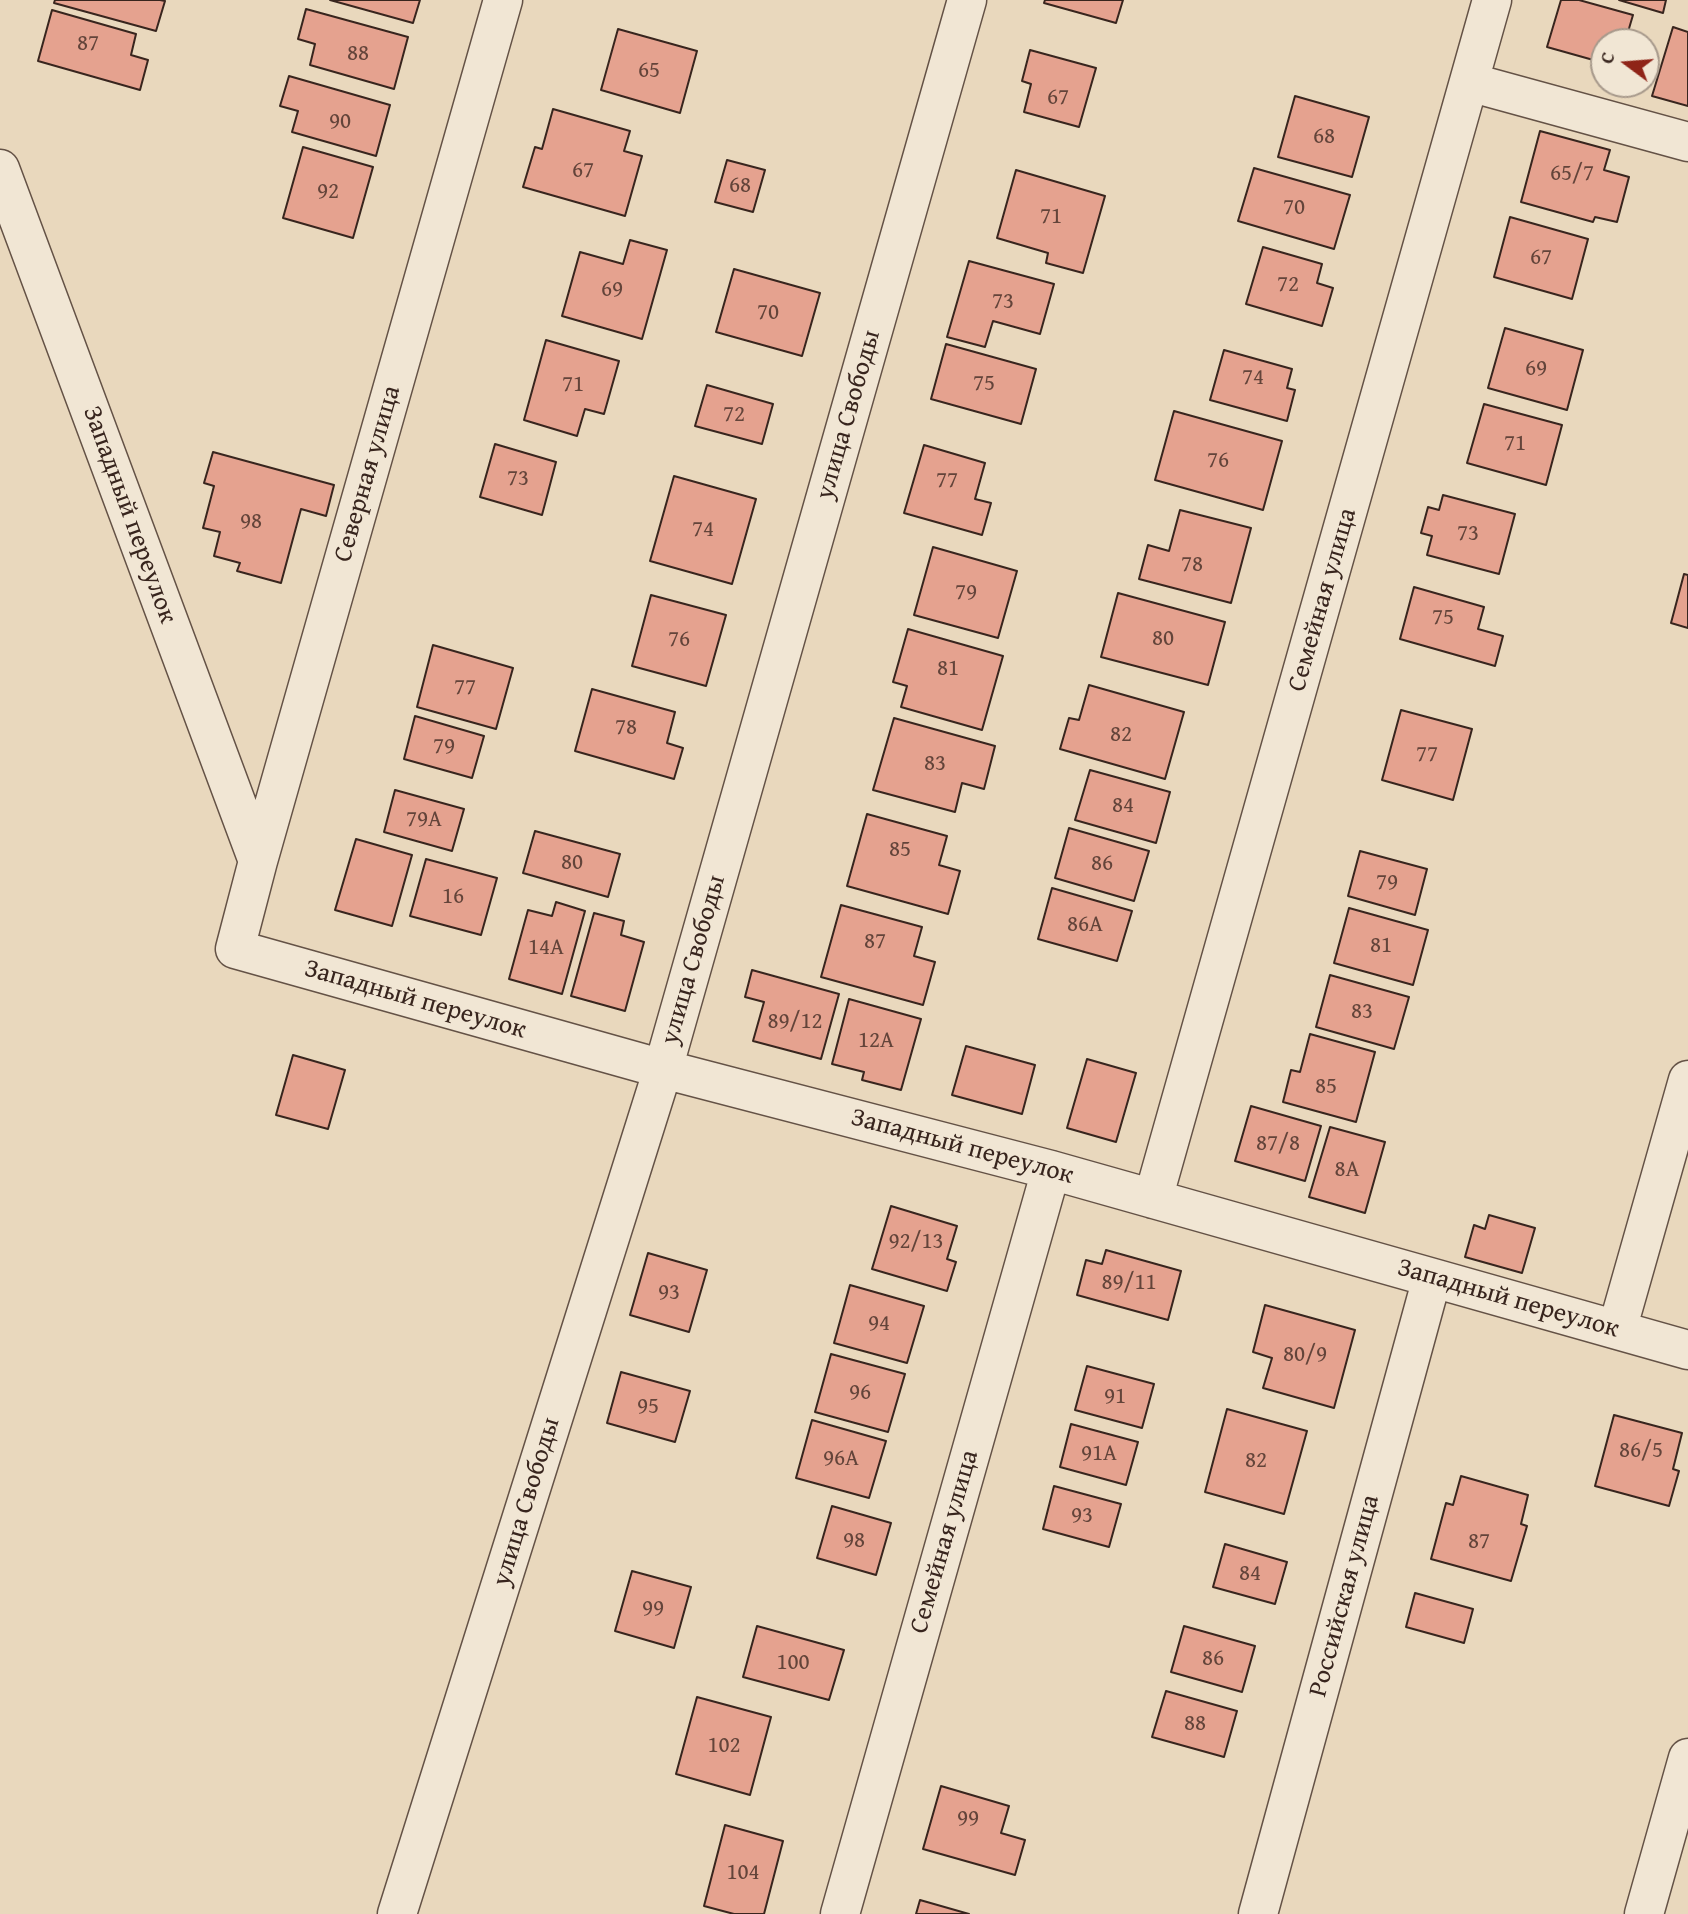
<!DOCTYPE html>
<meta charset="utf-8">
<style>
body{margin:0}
#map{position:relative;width:1688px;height:1914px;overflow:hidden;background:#e9d8bd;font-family:"Gentium Book Plus",serif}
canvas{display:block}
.north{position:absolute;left:1590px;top:28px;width:70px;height:70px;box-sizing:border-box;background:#f1e6d4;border:2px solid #a7998b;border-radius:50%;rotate:286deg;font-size:19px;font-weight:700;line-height:28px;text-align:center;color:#38251e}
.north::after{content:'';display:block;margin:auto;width:24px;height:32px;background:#8f2418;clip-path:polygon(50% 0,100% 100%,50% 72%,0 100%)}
</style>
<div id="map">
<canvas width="1688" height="1914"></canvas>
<div class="north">С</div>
</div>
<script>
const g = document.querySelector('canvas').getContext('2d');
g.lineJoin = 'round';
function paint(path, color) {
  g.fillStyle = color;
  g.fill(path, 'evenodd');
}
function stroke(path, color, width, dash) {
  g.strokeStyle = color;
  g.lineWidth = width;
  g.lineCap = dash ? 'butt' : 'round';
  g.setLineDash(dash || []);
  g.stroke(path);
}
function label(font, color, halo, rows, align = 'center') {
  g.font = font + ' "Gentium Book Plus",serif';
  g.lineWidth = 5;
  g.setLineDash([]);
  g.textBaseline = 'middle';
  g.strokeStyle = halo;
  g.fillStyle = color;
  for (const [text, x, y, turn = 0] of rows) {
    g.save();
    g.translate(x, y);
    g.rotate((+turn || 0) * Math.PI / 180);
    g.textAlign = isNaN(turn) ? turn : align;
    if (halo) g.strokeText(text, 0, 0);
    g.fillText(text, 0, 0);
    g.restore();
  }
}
const building = new Path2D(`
 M 55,0 L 160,0 L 165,1 L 156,31 L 54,3 Z
 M 330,0 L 420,0 L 413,23 Z
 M 1045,0 L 1123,0 L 1116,23 L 1044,3 Z
 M 1561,0 L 1579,0 L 1633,15 L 1625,42 L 1604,42 L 1604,63 L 1547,47 Z
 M 1619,0 L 1666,0 L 1663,13 Z
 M 306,9 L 408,37 L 394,89 L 310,65 L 315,44 L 298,39 Z
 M 52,10 L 136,34 L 131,55 L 148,60 L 140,90 L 38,61 Z
 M 1673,27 L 1688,32 L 1688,106 L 1652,96 Z
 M 618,29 L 697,51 L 680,113 L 601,90 Z
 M 1030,50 L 1096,68 L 1079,127 L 1024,112 L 1031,84 L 1022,81 Z
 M 289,76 L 390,105 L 376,156 L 292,132 L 298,111 L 280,106 Z
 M 1295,96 L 1369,117 L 1352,177 L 1278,157 Z
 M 553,109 L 630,131 L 624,151 L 642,156 L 625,216 L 523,187 L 535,147 L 542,149 Z
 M 1540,131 L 1610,150 L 1604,170 L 1629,177 L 1617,222 L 1595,217 L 1593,222 L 1521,202 Z
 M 303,147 L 373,167 L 353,238 L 283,218 Z
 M 727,160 L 765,170 L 753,212 L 715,202 Z
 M 1254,168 L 1350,195 L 1334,249 L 1238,221 Z
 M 1016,170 L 1105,196 L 1083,273 L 1046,263 L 1048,253 L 997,238 Z
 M 1510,217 L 1588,239 L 1572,299 L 1494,277 Z
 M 630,240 L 667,250 L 642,339 L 562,316 L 580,252 L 623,264 Z
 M 1263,247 L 1322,264 L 1317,283 L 1333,288 L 1322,326 L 1246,304 Z
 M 969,261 L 1054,284 L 1040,334 L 993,321 L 985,347 L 947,337 Z
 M 734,269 L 820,293 L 802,356 L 716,332 Z
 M 1505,328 L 1583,350 L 1567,410 L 1488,388 Z
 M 546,340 L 619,361 L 604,414 L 585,409 L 577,436 L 524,420 Z
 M 946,344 L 1036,369 L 1021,424 L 931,399 Z
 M 1224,350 L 1292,369 L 1287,388 L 1295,390 L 1287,421 L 1210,400 Z
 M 707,385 L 773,404 L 762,444 L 695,426 Z
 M 1484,404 L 1562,425 L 1546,485 L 1467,463 Z
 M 1174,411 L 1282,441 L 1263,510 L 1155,480 Z
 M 495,444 L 556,462 L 542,515 L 480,497 Z
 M 924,445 L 985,463 L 975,499 L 991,503 L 982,535 L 904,513 Z
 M 213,452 L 334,485 L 326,516 L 301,509 L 281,583 L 237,571 L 240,563 L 214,556 L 220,532 L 203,528 L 214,486 L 204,483 Z
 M 674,476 L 756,499 L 732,584 L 650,561 Z
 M 1443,495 L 1515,514 L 1499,574 L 1427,555 L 1432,536 L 1421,533 L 1428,507 L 1439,510 Z
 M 1180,510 L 1251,528 L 1231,603 L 1139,579 L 1148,545 L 1169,551 Z
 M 933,547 L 1017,571 L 998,638 L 914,615 Z
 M 1684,574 L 1688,575 L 1688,628 L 1671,623 Z
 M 1414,587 L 1484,607 L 1478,629 L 1503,636 L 1495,666 L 1400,639 Z
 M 1118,593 L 1225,622 L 1208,685 L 1101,657 Z
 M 651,595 L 726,615 L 706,686 L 632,666 Z
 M 908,629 L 1003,656 L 982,730 L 901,707 L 907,686 L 893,682 Z
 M 433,645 L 513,668 L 496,729 L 417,707 Z
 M 1089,685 L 1184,712 L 1165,779 L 1060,749 L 1069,718 L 1079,720 Z
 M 592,689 L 675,712 L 667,743 L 683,748 L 674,779 L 575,751 Z
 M 1401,710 L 1472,729 L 1453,800 L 1382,780 Z
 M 415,716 L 484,736 L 472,778 L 404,759 Z
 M 894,718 L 995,746 L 984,789 L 962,783 L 955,812 L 873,790 Z
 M 1090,770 L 1170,792 L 1156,843 L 1075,820 Z
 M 395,790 L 464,809 L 452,851 L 384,832 Z
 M 867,814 L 947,836 L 939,865 L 960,871 L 948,914 L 847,886 Z
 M 1069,828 L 1149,851 L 1134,901 L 1055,878 Z
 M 535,831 L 620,854 L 608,897 L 523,873 Z
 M 356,839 L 412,855 L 392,926 L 335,910 Z
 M 1360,851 L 1427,869 L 1415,915 L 1348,896 Z
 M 426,859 L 497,878 L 481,935 L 410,916 Z
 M 1052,888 L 1132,911 L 1117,961 L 1038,939 Z
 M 556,902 L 585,911 L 562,994 L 509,979 L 528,910 L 552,916 Z
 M 841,905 L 922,927 L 914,956 L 935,962 L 923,1005 L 821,977 Z
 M 1349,908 L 1428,930 L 1413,985 L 1334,963 Z
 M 594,913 L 624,921 L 621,935 L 644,942 L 625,1011 L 571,996 Z
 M 752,970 L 839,994 L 821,1059 L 753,1041 L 764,1002 L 745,997 Z
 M 1330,975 L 1409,997 L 1394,1049 L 1316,1027 Z
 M 849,999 L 921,1019 L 901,1090 L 862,1080 L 864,1072 L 832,1064 Z
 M 1310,1034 L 1375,1052 L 1356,1122 L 1283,1102 L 1291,1070 L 1300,1072 Z
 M 966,1046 L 1035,1065 L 1022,1114 L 952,1095 Z
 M 293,1055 L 345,1070 L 328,1129 L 276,1115 Z
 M 1087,1059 L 1136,1073 L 1116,1142 L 1067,1128 Z
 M 1251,1106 L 1321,1126 L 1305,1181 L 1235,1161 Z
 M 1330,1127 L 1385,1142 L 1365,1213 L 1309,1197 Z
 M 891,1206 L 957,1226 L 947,1259 L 956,1262 L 947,1291 L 872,1269 Z
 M 1489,1215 L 1535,1228 L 1522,1273 L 1465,1257 L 1474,1225 L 1485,1229 Z
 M 1106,1250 L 1181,1271 L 1168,1320 L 1077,1295 L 1086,1260 L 1102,1264 Z
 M 648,1253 L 707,1270 L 689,1332 L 630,1315 Z
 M 850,1285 L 924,1306 L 907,1363 L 834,1343 Z
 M 1265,1305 L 1355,1330 L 1334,1408 L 1263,1388 L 1272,1358 L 1253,1352 Z
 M 831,1354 L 905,1374 L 888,1432 L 815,1412 Z
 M 1087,1366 L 1154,1384 L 1142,1428 L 1075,1410 Z
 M 621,1372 L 690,1391 L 675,1442 L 607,1423 Z
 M 1227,1409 L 1307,1431 L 1284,1514 L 1205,1492 Z
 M 1614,1415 L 1682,1433 L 1673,1469 L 1679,1471 L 1669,1506 L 1595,1486 Z
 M 812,1420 L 886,1441 L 869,1498 L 796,1478 Z
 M 1071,1424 L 1138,1442 L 1126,1485 L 1060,1467 Z
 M 1461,1476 L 1528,1495 L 1521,1524 L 1527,1526 L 1511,1581 L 1431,1559 L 1446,1503 L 1453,1505 Z
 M 1054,1486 L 1121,1504 L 1109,1547 L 1043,1529 Z
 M 832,1506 L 891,1523 L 876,1575 L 817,1558 Z
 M 1225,1544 L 1287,1562 L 1275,1604 L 1213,1587 Z
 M 632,1571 L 691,1587 L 674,1648 L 615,1631 Z
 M 1415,1593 L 1473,1609 L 1464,1643 L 1406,1627 Z
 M 757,1626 L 844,1650 L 829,1700 L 743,1677 Z
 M 1184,1626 L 1255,1646 L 1242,1692 L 1171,1672 Z
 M 1166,1691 L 1237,1711 L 1224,1757 L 1152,1737 Z
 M 697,1697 L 771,1717 L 750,1795 L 676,1774 Z
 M 941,1786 L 1009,1806 L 1001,1833 L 1025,1840 L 1015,1875 L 923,1849 Z
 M 725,1825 L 783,1841 L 764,1914 L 734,1914 L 704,1906 Z
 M 920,1900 L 969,1914 L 916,1914 Z`);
paint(building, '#e5a28f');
stroke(building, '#38251e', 2);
const street = new Path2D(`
 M 503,0 L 258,861 L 235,949 L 663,1069 L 1051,1170 L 1688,1350
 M 1469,82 L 1688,142
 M 0,169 L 258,861
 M 1153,1199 L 1492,0
 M 1617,1330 L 1688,1080
 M 397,1914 L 663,1069 L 967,0
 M 840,1914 L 1051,1170
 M 1258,1914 L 1432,1278
 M 1644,1914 L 1688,1758`);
stroke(street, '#645246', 41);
stroke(street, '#f1e6d4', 38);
label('23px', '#63443a', null, [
 ["87",88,44],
 ["88",358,54],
 ["65",649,71],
 ["67",1058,98],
 ["90",340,122],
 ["68",1324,137],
 ["67",583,171],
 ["65/7",1572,174],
 ["68",740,186],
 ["92",328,192],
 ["70",1294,208],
 ["71",1051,217],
 ["67",1541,258],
 ["72",1288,285],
 ["69",612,290],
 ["73",1003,302],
 ["70",768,313],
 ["69",1536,369],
 ["74",1253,378],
 ["75",984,384],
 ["71",573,385],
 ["72",734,415],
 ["71",1515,444],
 ["76",1218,461],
 ["73",518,479],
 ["77",947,481],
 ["98",251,522],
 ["74",703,530],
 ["73",1468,534],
 ["78",1192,565],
 ["79",966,593],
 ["75",1443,618],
 ["80",1163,639],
 ["76",679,640],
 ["81",948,669],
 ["77",465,688],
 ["78",626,728],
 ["82",1121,735],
 ["79",444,747],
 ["77",1427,755],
 ["83",935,764],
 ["84",1123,806],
 ["79А",424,820],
 ["85",900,850],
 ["80",572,863],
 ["86",1102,864],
 ["79",1387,883],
 ["16",453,897],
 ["86А",1085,925],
 ["87",875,942],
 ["81",1381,946],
 ["14А",546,948],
 ["83",1362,1012],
 ["89/12",795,1022],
 ["12А",876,1041],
 ["85",1326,1087],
 ["87/8",1278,1144],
 ["8А",1347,1170],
 ["92/13",916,1242],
 ["89/11",1129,1283],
 ["93",669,1293],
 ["94",879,1324],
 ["80/9",1305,1355],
 ["96",860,1393],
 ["91",1115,1397],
 ["95",648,1407],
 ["86/5",1641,1451],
 ["91А",1099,1454],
 ["96А",841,1459],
 ["82",1256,1461],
 ["93",1082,1516],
 ["98",854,1541],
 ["87",1479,1542],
 ["84",1250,1574],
 ["99",653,1609],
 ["86",1213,1659],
 ["100",793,1663],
 ["88",1195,1724],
 ["102",724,1746],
 ["99",968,1819],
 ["104",743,1873]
]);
label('26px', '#38251e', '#f1e6d4', [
 ["улица Свободы",849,415,-74],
 ["Северная улица",368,474,-74],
 ["Западный переулок",129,515,70],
 ["Семейная улица",1323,600,-74],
 ["улица Свободы",694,960,-74],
 ["Западный переулок",415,1000,16],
 ["Западный переулок",962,1147,15],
 ["Западный переулок",1508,1299,16],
 ["улица Свободы",527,1502,-73],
 ["Семейная улица",945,1542,-74],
 ["Российская улица",1345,1596,-75]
]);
</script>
